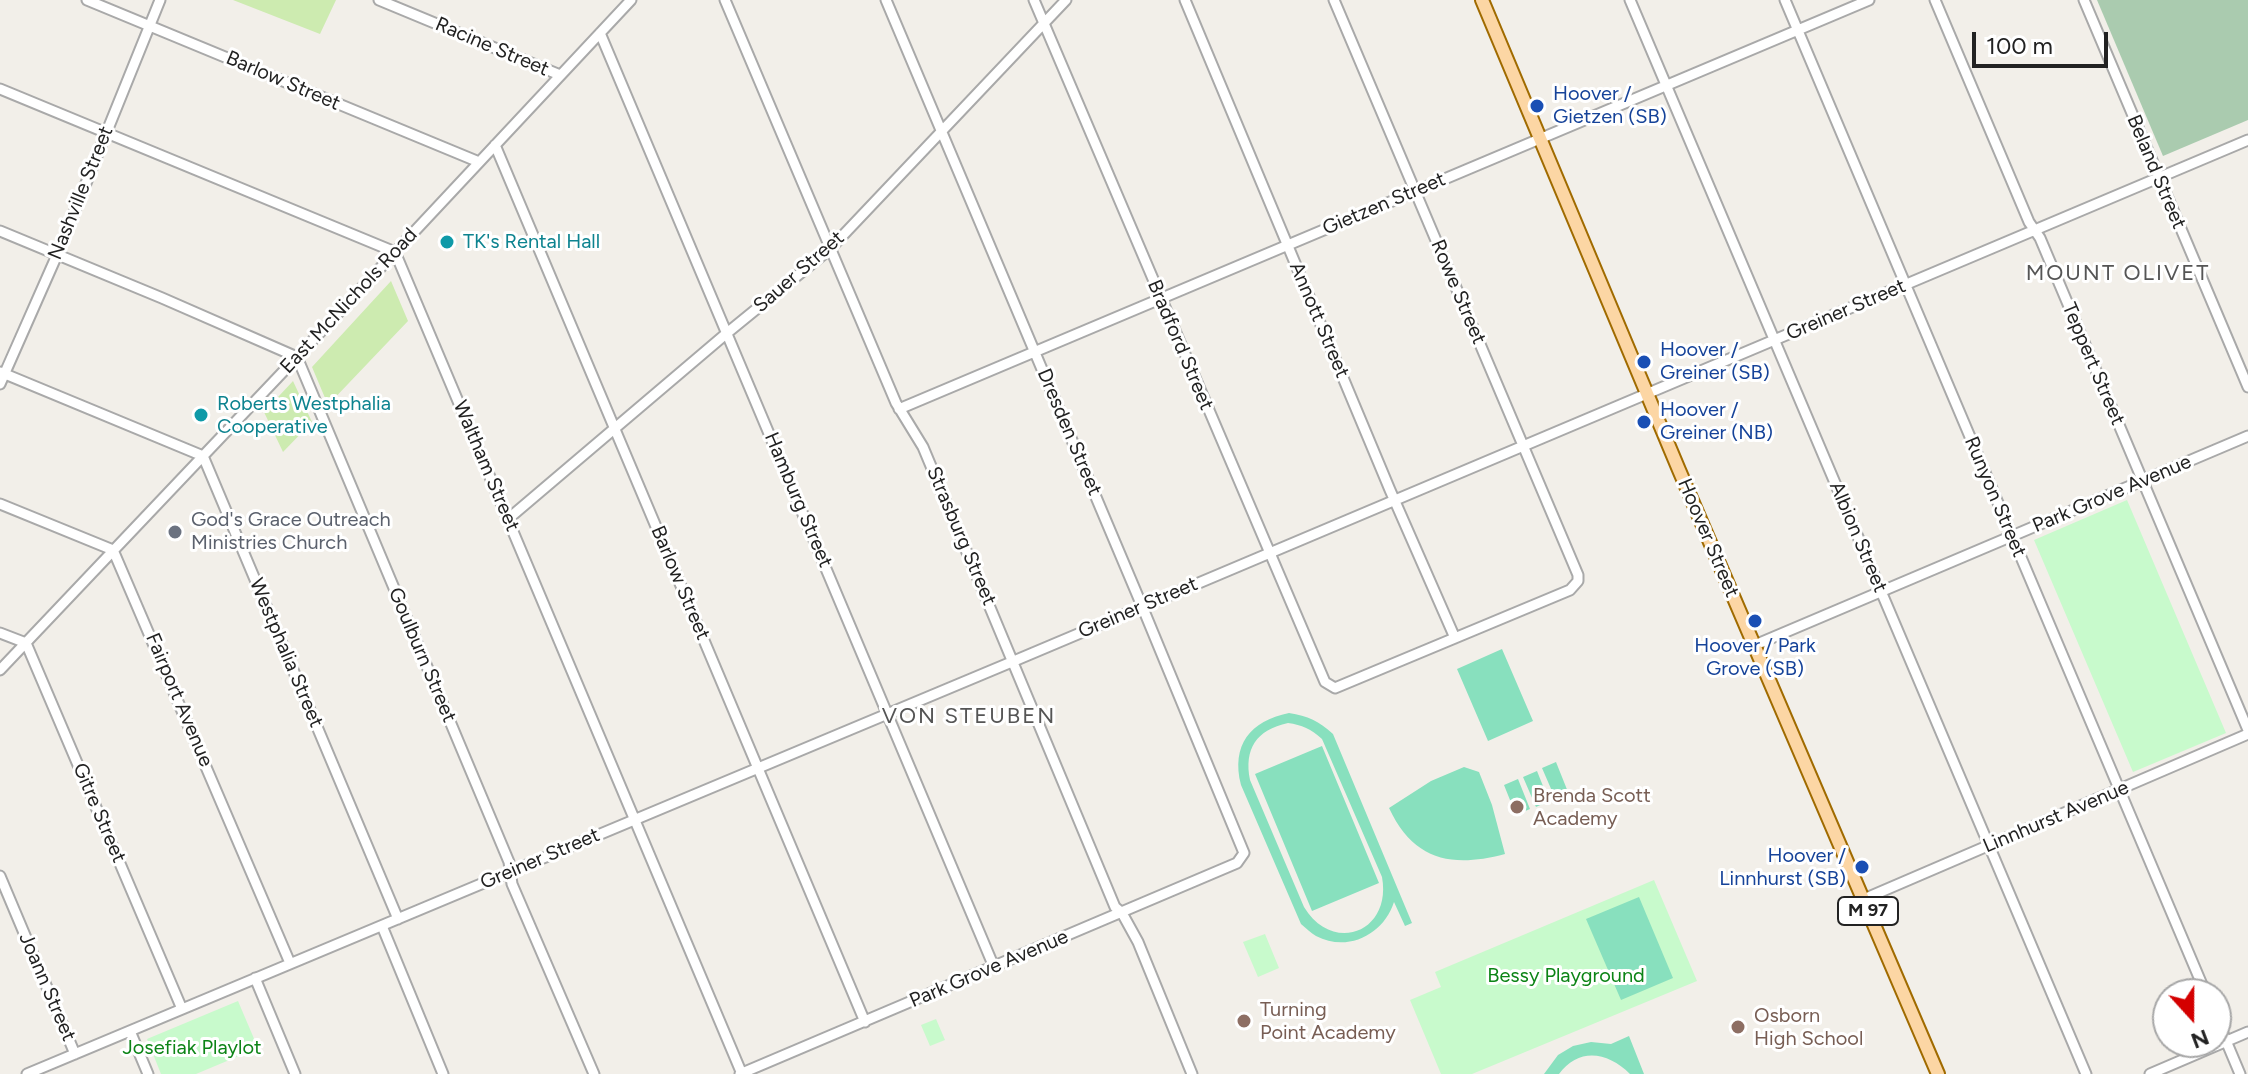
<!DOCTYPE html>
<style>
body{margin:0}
#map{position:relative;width:2248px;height:1074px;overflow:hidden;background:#f2efe9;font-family:Figtree,sans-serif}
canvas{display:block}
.north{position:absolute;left:2152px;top:978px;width:80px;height:80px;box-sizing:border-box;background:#fff;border:2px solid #a7a7a7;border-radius:50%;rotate:159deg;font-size:22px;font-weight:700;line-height:32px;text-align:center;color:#222}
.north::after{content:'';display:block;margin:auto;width:28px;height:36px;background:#d40000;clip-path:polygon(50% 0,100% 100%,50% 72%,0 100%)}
.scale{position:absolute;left:1972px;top:32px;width:136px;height:36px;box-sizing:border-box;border:4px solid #222;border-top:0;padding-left:10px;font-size:24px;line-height:28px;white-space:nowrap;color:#222;-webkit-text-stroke:6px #fff;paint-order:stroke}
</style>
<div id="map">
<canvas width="2248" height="1074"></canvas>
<div class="north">N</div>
<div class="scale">100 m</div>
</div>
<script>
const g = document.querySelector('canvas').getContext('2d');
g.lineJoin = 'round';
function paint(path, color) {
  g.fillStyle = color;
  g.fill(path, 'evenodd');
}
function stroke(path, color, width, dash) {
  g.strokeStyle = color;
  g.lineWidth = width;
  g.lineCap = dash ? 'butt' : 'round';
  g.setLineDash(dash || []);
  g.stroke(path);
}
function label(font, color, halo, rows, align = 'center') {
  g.font = font + ' Figtree,sans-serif';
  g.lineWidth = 6;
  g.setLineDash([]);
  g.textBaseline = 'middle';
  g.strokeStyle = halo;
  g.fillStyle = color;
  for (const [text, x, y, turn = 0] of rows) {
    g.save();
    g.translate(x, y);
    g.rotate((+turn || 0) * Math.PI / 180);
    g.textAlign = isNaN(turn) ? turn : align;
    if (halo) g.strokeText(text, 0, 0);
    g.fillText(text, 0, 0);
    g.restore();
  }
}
paint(new Path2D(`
 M 233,0 L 336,0 L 320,34 Z
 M 391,281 L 408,321 L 328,405 L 312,367 Z
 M 293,381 L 312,422 L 283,452 L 264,412 Z`), '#cdebb0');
paint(new Path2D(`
 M 2097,0 L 2248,0 L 2248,120 L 2163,156 Z`), '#aacbaf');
paint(new Path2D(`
 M 2127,500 L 2226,733 L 2133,772 L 2034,540 Z
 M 1654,880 L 1697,981 L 1472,1074 L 1441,1074 L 1410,1000 L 1441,987 L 1435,972 Z
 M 1265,934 L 1279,968 L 1258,977 L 1243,942 Z
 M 238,1001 L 258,1048 L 196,1074 L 161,1074 L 147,1039 Z
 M 936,1019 L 945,1040 L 930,1046 L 921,1025 Z`), '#c8facc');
paint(new Path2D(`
 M 1502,649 L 1533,721 L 1488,741 L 1457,669 Z
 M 1289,713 C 1308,716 1319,721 1333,734 L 1412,923 L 1405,926 L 1394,902 C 1384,934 1348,953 1316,936 C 1311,933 1306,928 1301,924 L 1241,785 C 1231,745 1250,721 1289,713 ZM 1288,723 C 1302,725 1311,729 1322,739 L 1382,877 C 1392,932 1333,955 1304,907 L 1250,780 C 1244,749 1256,730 1288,723 Z
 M 1322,746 L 1379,883 L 1312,911 L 1255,774 Z
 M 1556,762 L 1568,792 L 1555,798 L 1542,768 Z
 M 1464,767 L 1479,772 L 1492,805 L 1505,854 C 1452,868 1414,861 1389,808 L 1431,781 Z
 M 1537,771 L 1549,801 L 1536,807 L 1523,777 Z
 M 1518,779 L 1530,809 L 1516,815 L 1504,785 Z
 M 1639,897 L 1673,978 L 1621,1000 L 1586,919 Z
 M 1629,1036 L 1644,1074 L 1630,1074 C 1608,1052 1579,1047 1559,1074 L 1544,1074 L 1558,1055 L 1573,1046 L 1591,1042 L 1611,1044 Z`), '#88e0be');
const minor = new Path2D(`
 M 87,0 L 479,162
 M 379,0 L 560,75
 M 725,0 L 896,403 L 923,447 L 1115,907 L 1122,913 L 1138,942 L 1192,1074
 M 1034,0 L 1325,682 L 1335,688 L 1570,590 L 1578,581 L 1578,575 L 1334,0
 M 1185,0 L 1390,490 L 1455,638
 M 1630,0 L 2086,1074
 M 1785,0 L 2206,994
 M 1935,0 L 2029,222 L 2040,238 L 2248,730
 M 2084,0 L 2248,387
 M 600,33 L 994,967
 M 0,89 L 395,252 L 742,1074
 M 495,145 L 865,1022
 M 0,231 L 162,298 L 297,357 L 509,862 L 512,884 L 594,1074
 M 0,372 L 203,456 L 398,919
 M 0,384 L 57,255 L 160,0
 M 899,409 L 1869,0
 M 0,504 L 113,550 L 290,963
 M 508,519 L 727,333 L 830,249 L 1066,0
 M 0,633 L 26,643 L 182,1009
 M 1755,645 L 2248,436
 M 0,670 L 297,357 L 631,0
 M 0,876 L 75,1054
 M 1864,899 L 2248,734
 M 382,926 L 443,1074
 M 255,978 L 295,1074
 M 2216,1017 L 2240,1074
 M 130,1031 L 148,1074
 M 27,1074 L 1014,661 L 2248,140
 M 740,1074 L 1237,863 L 1244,853 L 1142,606 L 886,0
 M 2150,1074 L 2248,1032`);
const major = new Path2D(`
 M 1482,0 L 1679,470 L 1938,1074`);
stroke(minor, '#a9a9a9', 13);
stroke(major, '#a06b00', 16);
stroke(minor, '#fff', 9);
stroke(major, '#fcd6a4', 12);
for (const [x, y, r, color] of [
 [1537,106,8,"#1a4fb4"],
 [447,242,8,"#0f9aa8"],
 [1644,362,8,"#1a4fb4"],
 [201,415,8,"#0f9aa8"],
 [1644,422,8,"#1a4fb4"],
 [175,532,8,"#6b7280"],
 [1755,621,8,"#1a4fb4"],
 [1517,807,8,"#8d6e63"],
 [1862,867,8,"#1a4fb4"],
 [1244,1021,8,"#8d6e63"],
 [1738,1027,8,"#8d6e63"]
]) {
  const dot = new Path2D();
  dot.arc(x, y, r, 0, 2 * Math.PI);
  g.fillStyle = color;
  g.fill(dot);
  stroke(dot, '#fff', 3);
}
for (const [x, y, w] of [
 [1868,911,60]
]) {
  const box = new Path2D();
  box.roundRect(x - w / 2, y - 14, w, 28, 6);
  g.fillStyle = '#fff';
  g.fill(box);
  stroke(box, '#222', 2);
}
label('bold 18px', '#222', null, [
 ["M 97",1868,911]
]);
label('20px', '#222', '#fff', [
 ["Racine Street",492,47,23],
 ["Barlow Street",283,81,23],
 ["Beland Street",2156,172,67],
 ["Nashville Street",81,193,-68],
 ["Gietzen Street",1384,204,-23],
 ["Sauer Street",799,272,-41],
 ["Rowe Street",1458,292,67],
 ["East McNichols Road",349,301,-47],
 ["Greiner Street",1846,310,-23],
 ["Annott Street",1319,320,67],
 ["Bradford Street",1180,345,67],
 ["Teppert Street",2093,364,67],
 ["Dresden Street",1069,432,67],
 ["Waltham Street",486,466,67],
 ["Park Grove Avenue",2112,494,-23],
 ["Runyon Street",1995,497,67],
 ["Hamburg Street",798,500,67],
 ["Strasburg Street",961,536,67],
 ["Albion Street",1858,537,67],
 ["Hoover Street",1708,538,67],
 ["Barlow Street",680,583,67],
 ["Greiner Street",1138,608,-23],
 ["Westphalia Street",286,653,67],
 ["Goulburn Street",422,655,67],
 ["Fairport Avenue",179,700,67],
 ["Gitre Street",99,813,67],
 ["Linnhurst Avenue",2056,817,-23],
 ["Greiner Street",540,859,-23],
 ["Park Grove Avenue",989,969,-23],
 ["Joann Street",47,987,67]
]);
label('20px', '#164399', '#fff', [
 ["Hoover /",1553,94],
 ["Gietzen (SB)",1553,117],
 ["Hoover /",1660,350],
 ["Greiner (SB)",1660,373],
 ["Hoover /",1660,410],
 ["Greiner (NB)",1660,433],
 ["Hoover / Park",1755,646,"center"],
 ["Grove (SB)",1755,669,"center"],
 ["Hoover /",1846,856,"right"],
 ["Linnhurst (SB)",1846,879,"right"]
], 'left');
label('20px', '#0d838f', '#fff', [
 ["TK's Rental Hall",463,242],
 ["Roberts Westphalia",217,404],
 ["Cooperative",217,427]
], 'left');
label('20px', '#5b616d', '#fff', [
 ["God's Grace Outreach",191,520],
 ["Ministries Church",191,543]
], 'left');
label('20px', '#785e54', '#fff', [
 ["Brenda Scott",1533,796],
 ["Academy",1533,819],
 ["Turning",1260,1010],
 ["Point Academy",1260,1033],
 ["Osborn",1754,1016],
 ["High School",1754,1039]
], 'left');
label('20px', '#0c8416', '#fff', [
 ["Bessy Playground",1566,976],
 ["Josefiak Playlot",192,1048]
]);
g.letterSpacing = '2px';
label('22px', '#555', '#fff', [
 ["MOUNT OLIVET",2118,274],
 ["VON STEUBEN",969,717]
]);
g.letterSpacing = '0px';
</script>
